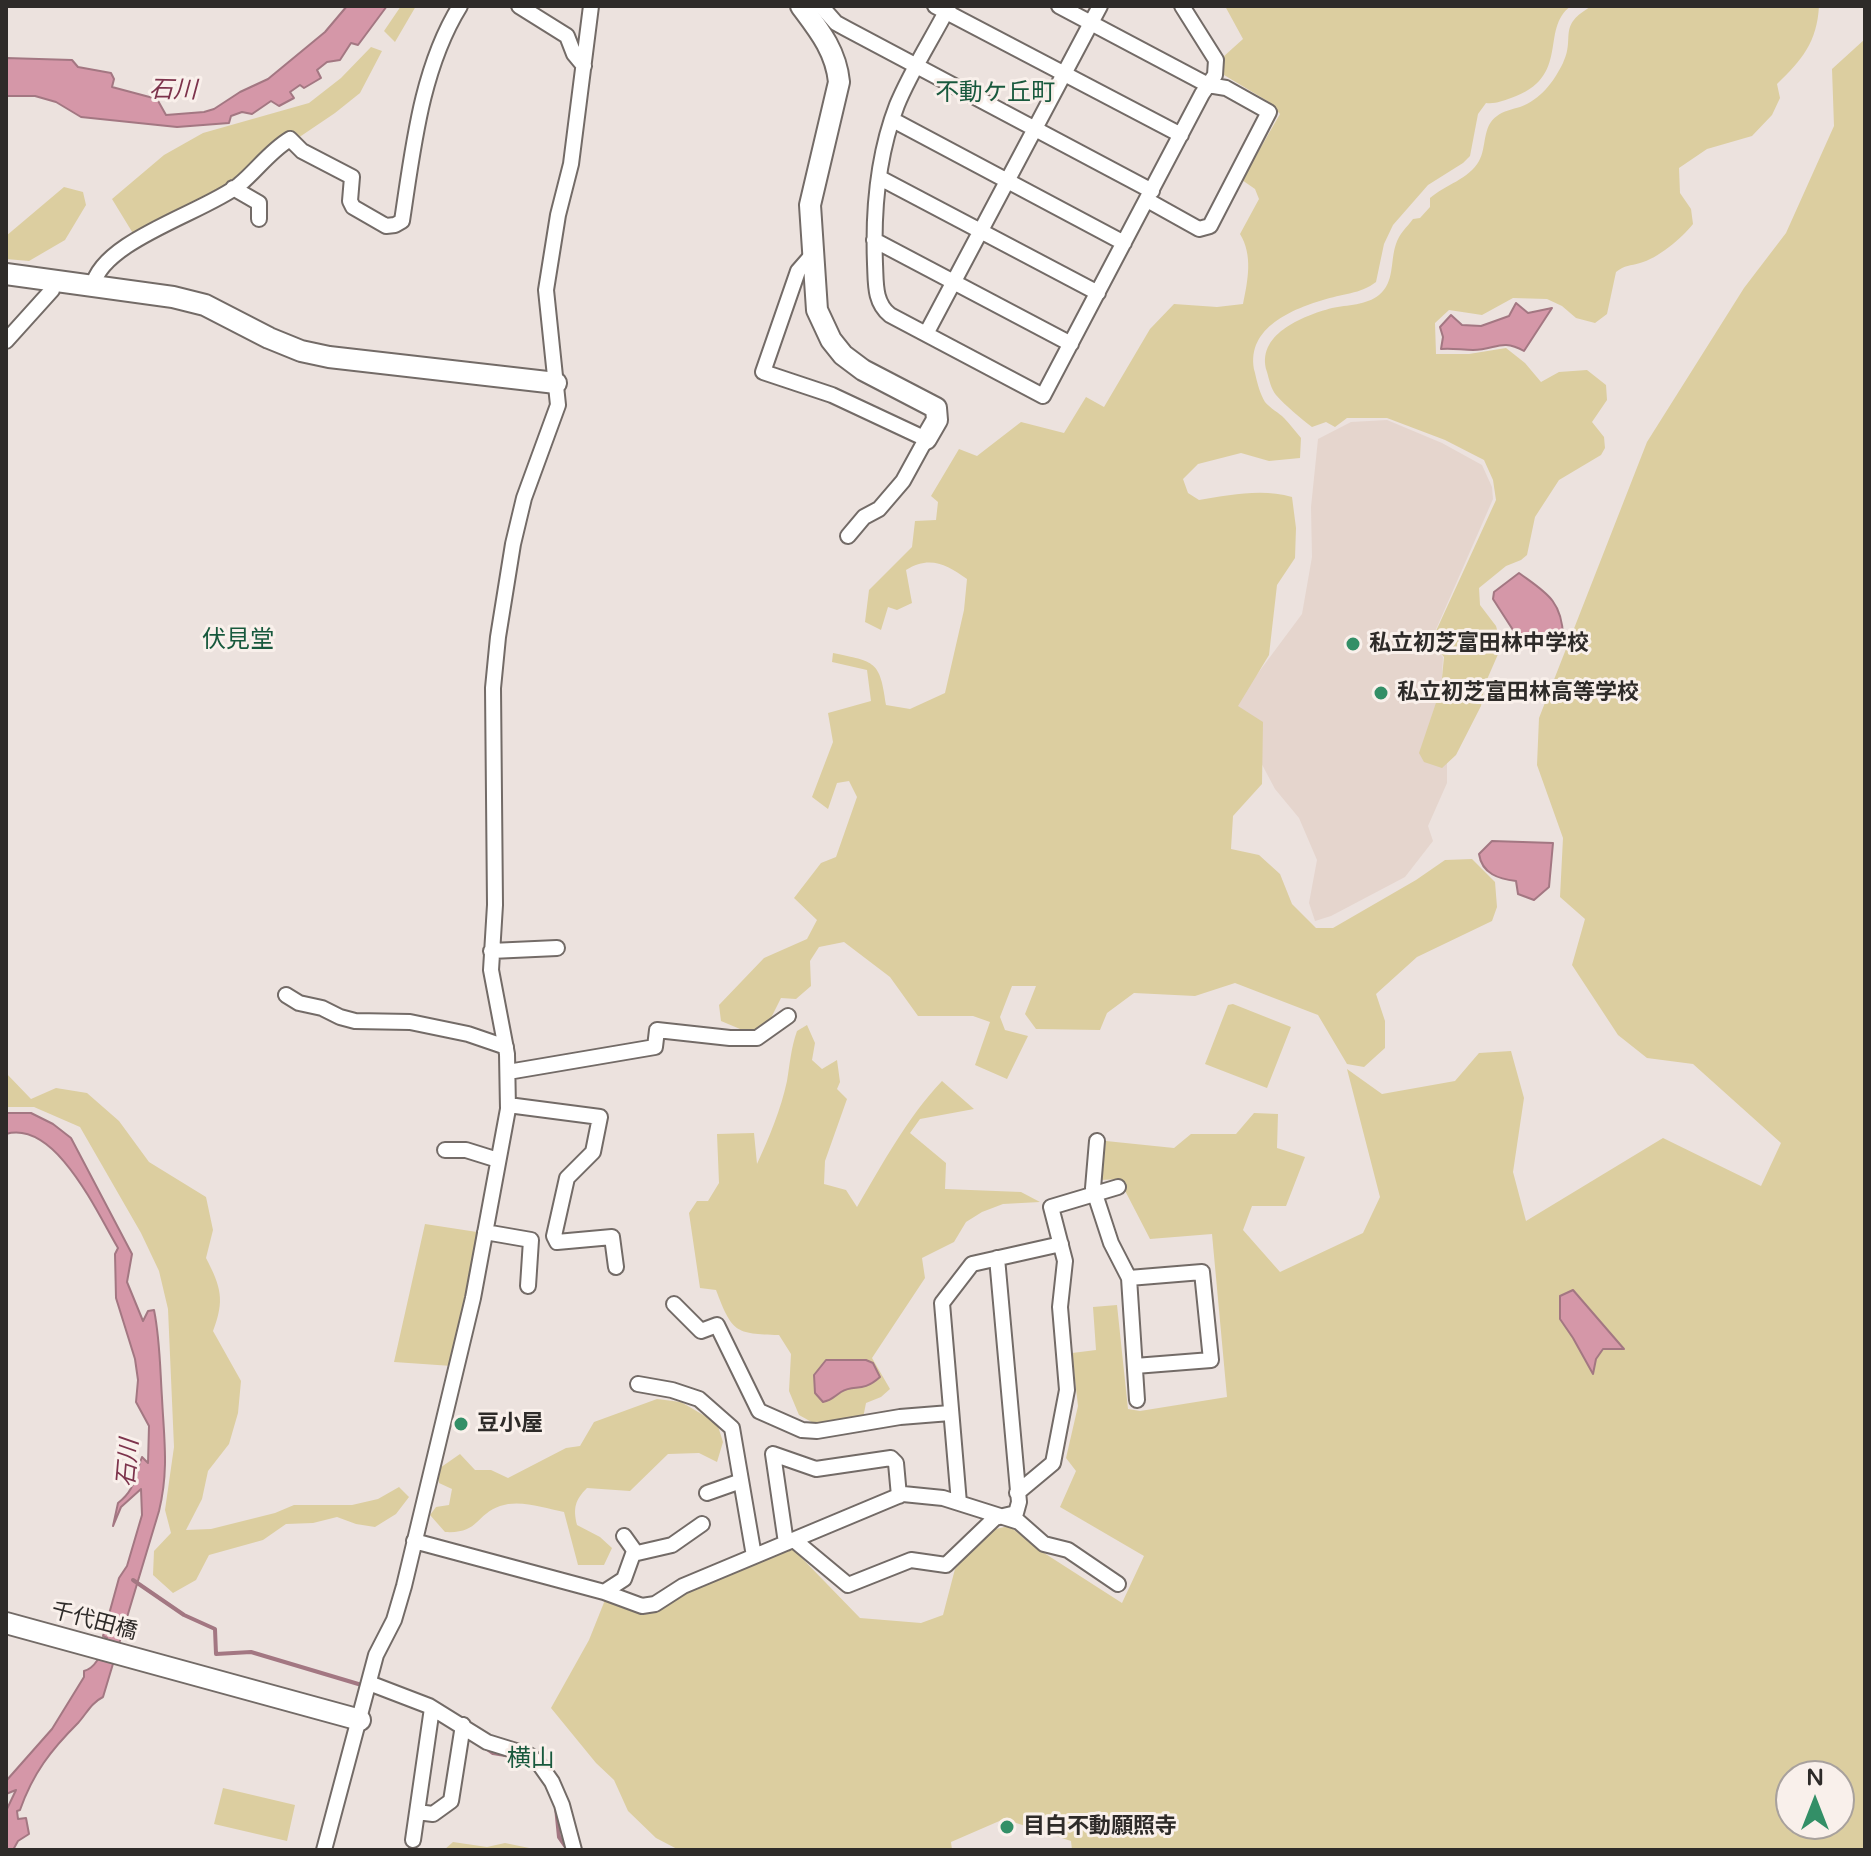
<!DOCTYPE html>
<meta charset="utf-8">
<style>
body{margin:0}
#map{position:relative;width:1871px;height:1856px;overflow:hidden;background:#ece2de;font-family:"Varela Round",sans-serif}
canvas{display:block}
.frame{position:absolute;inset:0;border:8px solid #2e2b29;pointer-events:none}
.north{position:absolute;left:1775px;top:1760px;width:80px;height:80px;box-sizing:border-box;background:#f9f0eb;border:2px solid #a8a19d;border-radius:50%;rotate:0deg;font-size:22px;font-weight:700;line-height:32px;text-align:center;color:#2e2b29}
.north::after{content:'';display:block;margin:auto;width:28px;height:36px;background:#338f67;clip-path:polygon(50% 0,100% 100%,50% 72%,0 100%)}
</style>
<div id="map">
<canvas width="1871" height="1856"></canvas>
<div class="frame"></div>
<div class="north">N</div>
</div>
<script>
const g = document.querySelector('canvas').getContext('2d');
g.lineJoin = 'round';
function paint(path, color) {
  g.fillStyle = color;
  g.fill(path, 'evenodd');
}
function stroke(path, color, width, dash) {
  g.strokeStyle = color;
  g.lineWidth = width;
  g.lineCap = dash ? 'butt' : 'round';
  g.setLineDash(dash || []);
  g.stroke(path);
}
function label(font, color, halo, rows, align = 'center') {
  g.font = font + ' "Varela Round","Noto Sans JP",sans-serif';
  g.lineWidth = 6;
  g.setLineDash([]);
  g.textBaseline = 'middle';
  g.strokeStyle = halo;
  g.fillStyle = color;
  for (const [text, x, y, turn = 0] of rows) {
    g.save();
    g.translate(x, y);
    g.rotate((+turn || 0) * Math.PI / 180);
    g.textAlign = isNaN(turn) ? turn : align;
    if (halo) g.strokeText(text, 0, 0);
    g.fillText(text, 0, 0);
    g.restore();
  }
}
paint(new Path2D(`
 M 1387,420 L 1442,443 L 1482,465 L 1492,487 L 1493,499 L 1430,643 L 1443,657 L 1441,696 L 1447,758 L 1447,783 L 1428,826 L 1433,841 L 1405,877 L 1331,916 L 1315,921 L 1309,903 L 1317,860 L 1299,818 L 1275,789 L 1232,708 L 1302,614 L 1312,557 L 1311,507 L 1318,439 L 1351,422 Z`), '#e5d5cd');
paint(new Path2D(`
 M 401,6 L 416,6 L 395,42 L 384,31 Z
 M 1225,6 L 1571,6 C 1539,29 1572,77 1511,98 C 1502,101 1496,104 1486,103 L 1478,114 L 1470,156 L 1463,163 L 1428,185 L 1393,225 L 1384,244 L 1376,282 C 1361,294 1341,294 1323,300 C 1289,310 1244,330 1255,373 C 1257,382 1260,394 1265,402 C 1270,408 1279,413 1284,418 C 1290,424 1295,431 1301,438 L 1300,458 L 1269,461 L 1241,453 L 1198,464 L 1183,479 L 1188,493 L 1199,500 C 1229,495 1262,488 1292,497 L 1296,528 L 1295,558 L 1277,585 L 1269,655 L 1238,706 L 1263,722 L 1262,784 L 1233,816 L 1231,849 L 1259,855 L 1280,874 L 1292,904 L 1316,928 L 1333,928 L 1416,880 L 1445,860 L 1472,859 L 1495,882 L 1497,907 L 1492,921 L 1417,957 L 1376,994 L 1385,1021 L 1385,1048 L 1364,1067 L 1347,1064 L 1318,1015 L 1235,983 L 1195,996 L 1134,993 L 1107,1013 L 1100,1030 L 1036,1029 L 1025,1014 L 1036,986 L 1012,986 L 1000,1017 L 1005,1030 L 1028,1036 L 1007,1079 L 975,1065 L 990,1022 L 973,1016 L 918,1016 L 890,977 L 844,942 L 819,947 L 810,961 L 811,986 L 796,999 L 781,998 L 769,1022 L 752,1034 L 721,1021 L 719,1005 L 764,958 L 807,939 L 817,920 L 794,898 L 821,863 L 836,857 L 857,797 L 849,781 L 837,783 L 828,809 L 812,797 L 833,742 L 828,713 L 871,701 L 867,670 L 832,662 L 833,653 C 875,662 880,660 886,705 L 910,709 L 945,693 L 964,610 L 967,579 C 947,565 930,555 906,570 L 912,603 L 897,610 L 888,607 L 881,630 L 865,622 L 869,590 L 912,547 L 915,521 L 936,520 L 938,502 L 931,496 L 959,449 L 977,456 L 1021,422 L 1064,433 L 1086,397 L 1104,407 L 1150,329 L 1174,304 L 1217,307 L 1243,304 C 1248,280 1253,255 1240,234 L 1259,199 L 1255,189 L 1242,180 L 1280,114 L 1269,102 L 1224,75 L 1223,57 L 1243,39 Z
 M 1592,6 L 1819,6 C 1817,42 1802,60 1777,84 L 1780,98 L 1772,115 L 1752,136 L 1707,149 L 1679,168 L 1680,193 L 1691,209 L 1693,224 C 1682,238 1657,259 1640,263 C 1630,266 1625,265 1616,272 L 1607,314 L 1595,323 L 1576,318 L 1562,306 L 1547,299 L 1513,298 L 1482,315 L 1449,310 L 1435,323 L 1436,354 L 1469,354 L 1506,348 L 1525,363 L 1541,382 L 1559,372 L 1587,370 L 1606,385 L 1607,400 L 1592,422 L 1604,437 L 1605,448 L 1601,455 L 1559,480 L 1535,517 L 1527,555 L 1521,560 L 1506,566 L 1479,588 L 1480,605 L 1496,626 L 1500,640 L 1499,652 L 1485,684 L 1481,706 L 1456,755 L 1442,768 L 1424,762 L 1419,753 L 1441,688 L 1444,657 L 1431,642 L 1496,500 L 1493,480 L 1484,460 L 1445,440 L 1387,418 L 1347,418 L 1335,427 L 1326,422 L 1312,427 C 1300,418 1286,406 1276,395 C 1271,389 1269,379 1267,372 C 1255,335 1302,316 1332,308 C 1347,305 1367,305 1379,295 C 1395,282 1390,261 1396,244 C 1399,234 1407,227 1413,219 L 1420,218 L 1430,207 L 1430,198 C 1445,185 1469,179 1479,161 C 1487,147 1482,126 1497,116 C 1503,111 1513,109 1520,107 C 1541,99 1553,83 1563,63 C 1576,37 1556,26 1592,6 Z
 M 1865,39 L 1865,1850 L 1072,1850 L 1071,1841 L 1004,1819 L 951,1842 L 952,1850 L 679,1850 L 656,1838 L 628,1811 L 614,1780 L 596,1763 L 551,1708 L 589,1640 L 605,1600 L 645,1613 L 687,1591 L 793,1549 L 860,1618 L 921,1623 L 943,1615 L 955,1569 L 991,1530 L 1009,1526 L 1041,1551 L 1122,1603 L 1144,1556 L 1060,1507 L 1076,1471 L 1066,1458 L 1078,1406 L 1072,1353 L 1096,1350 L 1093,1307 L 1117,1305 L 1128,1409 L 1140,1411 L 1227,1397 L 1212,1234 L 1150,1239 L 1119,1179 L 1101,1180 L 1106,1141 L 1174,1148 L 1191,1134 L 1236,1134 L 1254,1113 L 1278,1114 L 1277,1148 L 1305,1157 L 1286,1206 L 1252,1206 L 1243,1230 L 1280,1272 L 1363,1233 L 1380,1197 L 1347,1069 L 1382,1094 L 1455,1081 L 1479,1053 L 1511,1051 L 1524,1098 L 1513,1172 L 1526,1221 L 1663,1138 L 1761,1186 L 1781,1143 L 1693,1064 L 1647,1058 L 1618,1035 L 1572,965 L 1585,919 L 1560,897 L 1563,838 L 1537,765 L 1539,718 L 1647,442 L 1744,288 L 1786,233 L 1834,126 L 1832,69 ZM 1791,1776 L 1839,1776 L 1839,1824 L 1791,1824 Z
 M 371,47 L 382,51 L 360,93 L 335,113 L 230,184 L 134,235 L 112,199 L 164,155 L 203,133 L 309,103 L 341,78 Z
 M 64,187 L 83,192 L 86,205 L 65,240 L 29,261 L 6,259 L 6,236 Z
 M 1233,1004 L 1291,1027 L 1267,1088 L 1205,1064 L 1228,1005 Z
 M 807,1025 L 815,1043 L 812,1060 L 822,1069 L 837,1060 L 840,1082 L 837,1089 L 847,1099 L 825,1161 L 824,1184 L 846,1190 L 857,1207 C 883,1163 907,1118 942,1081 L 974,1109 L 920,1119 L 910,1133 L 946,1163 L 945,1189 L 1021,1192 L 1040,1202 L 1003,1204 L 982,1212 L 966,1222 L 954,1242 L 922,1258 L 925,1278 L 872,1358 L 890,1389 L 881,1397 L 866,1403 L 863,1418 L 817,1425 L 799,1415 L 789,1391 L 791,1354 L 779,1335 C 735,1334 732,1332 716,1290 L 700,1288 L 689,1213 L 697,1201 L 708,1201 L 719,1183 L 717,1134 L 754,1133 L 757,1164 C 769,1138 781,1109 787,1081 C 790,1063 791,1048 797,1031 Z
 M 6,1073 L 31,1099 L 56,1088 L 87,1093 L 119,1121 L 149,1162 L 206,1197 L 213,1230 L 206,1258 C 221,1287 225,1300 213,1331 L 241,1381 L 238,1413 L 229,1444 L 208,1471 L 202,1499 L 186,1530 L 211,1529 L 275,1513 L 294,1505 L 352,1505 L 378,1499 L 399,1487 L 409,1497 L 396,1514 L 375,1527 L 356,1524 L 337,1517 L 313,1523 L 286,1524 L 263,1540 L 209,1555 L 196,1580 L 173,1593 L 153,1575 L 154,1551 L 171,1533 L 165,1510 L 174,1447 L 168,1309 L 159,1271 L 141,1233 L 80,1127 L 34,1107 L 8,1107 Z
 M 425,1224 L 477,1232 L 452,1366 L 394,1362 Z
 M 657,1399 L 681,1402 L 717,1423 L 723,1442 L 717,1462 L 699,1453 L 668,1454 L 630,1491 L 587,1488 C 575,1500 573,1508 577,1525 L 600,1537 L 612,1548 L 604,1565 L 578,1565 L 564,1512 C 544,1508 520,1499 500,1506 C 475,1515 479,1534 445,1532 L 430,1515 L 436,1507 L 449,1505 L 452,1489 L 439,1483 L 437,1470 L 460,1454 L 475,1470 L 491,1470 L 508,1478 L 566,1448 L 580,1446 L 594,1422 Z
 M 223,1788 L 295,1805 L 287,1841 L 214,1824 Z
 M 453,1842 L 487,1847 L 505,1843 L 539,1850 L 444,1850 Z`), '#dccea0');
const water = new Path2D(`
 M 347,6 L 387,6 L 358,45 L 351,43 L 340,60 L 327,62 L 317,70 L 321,78 L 304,88 L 300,85 L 290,92 L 294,98 L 279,106 L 271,101 L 252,114 L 242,112 L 231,116 L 229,123 L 177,127 L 81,117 L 56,102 L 35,96 L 6,96 L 6,58 L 72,60 L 78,67 L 111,73 L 114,79 L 112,87 L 157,99 L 166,115 L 204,112 L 214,109 L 240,92 L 268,79 L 325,32 Z
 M 1516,303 L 1528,313 L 1552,308 L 1524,351 C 1501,338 1496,350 1473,350 C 1462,350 1453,348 1441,349 L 1443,337 L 1440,327 L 1451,315 L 1462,325 L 1481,326 L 1509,316 Z
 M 1519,573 C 1545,592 1562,600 1563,636 L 1553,646 L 1529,645 L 1513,630 L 1493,599 L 1494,592 Z
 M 1492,841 L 1553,843 L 1549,887 L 1534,900 L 1518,894 L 1516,881 C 1499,879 1482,874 1479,854 Z
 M 6,1113 L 31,1113 L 53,1124 L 71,1138 L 132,1254 L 127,1282 L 143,1321 L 148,1311 L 154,1310 C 160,1339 160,1368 162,1398 C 164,1439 169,1470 159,1511 L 103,1697 C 91,1703 87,1713 78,1723 C 51,1750 33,1773 20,1810 L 17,1811 L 18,1819 L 26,1818 L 29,1834 L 18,1841 L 13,1850 L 6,1850 L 6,1811 L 16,1790 L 6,1794 L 6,1781 L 52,1729 L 84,1677 L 84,1671 C 98,1667 102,1650 107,1638 L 103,1636 L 119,1578 L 127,1566 L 142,1515 L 141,1489 L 121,1507 L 113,1526 L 118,1503 C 136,1489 134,1477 142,1457 L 148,1463 L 149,1426 L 136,1402 L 138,1380 L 135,1359 L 116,1298 L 115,1254 L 118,1248 C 97,1213 56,1120 6,1134 Z
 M 1573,1290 L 1624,1349 L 1603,1349 L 1596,1359 L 1593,1374 L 1573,1338 L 1560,1319 L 1560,1296 Z
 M 826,1360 L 866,1360 L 873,1363 L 880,1377 C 861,1394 855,1383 841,1392 C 833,1397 833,1400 823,1402 L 815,1393 L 814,1375 Z`);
paint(water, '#d597a8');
stroke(water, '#a37782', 2);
stroke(new Path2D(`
 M 133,1580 L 184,1615 L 215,1629 L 216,1654 L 251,1652 L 365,1686
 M 486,1748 L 493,1753 L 511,1756
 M 556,1807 L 559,1837 L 568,1850`), '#a37782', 4);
const street = new Path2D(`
 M 519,6 L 567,36 L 574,54 L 584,66
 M 821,6 L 836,23 L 847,29 L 1152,191
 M 935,6 L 1181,135
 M 949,6 C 932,39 911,71 897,105 C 878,154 873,213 875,264 C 876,283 874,302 890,315 L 1043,396 L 1202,94 L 1215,75 L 1216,60 L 1182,6
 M 1059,6 L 1208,85 L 1226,88 L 1269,112 L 1210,226 L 1199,229 L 1147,200
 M 893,120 L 1124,243
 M 880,178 L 1098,293
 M 233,188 L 259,203 L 259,219
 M 874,240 L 1071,344
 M 812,255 L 798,271 L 763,372 L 832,395 L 926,439 L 903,481 L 879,509 L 864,517 L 848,536
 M 93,286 C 101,241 205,212 239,185 C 257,170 270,151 290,139 L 302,151 L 352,177 L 350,201 L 353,207 L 386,226 L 395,225 L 402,221 C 413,149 421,69 460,6
 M 926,334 L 1100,6
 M 6,341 L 52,290 L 53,280
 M 491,951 L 557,948
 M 286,995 L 299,1003 L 322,1008 L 340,1017 L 355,1021 L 410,1022 L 468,1034 L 506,1047
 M 508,1072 L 655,1047 L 657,1030 L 730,1038 L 757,1038 L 788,1016
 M 508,1105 L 600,1117 L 593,1152 L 567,1178 L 554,1236 L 557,1242 L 612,1237 L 616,1267
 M 1097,1141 L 1093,1188 L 1111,1243 L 1129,1278 L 1137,1400
 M 445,1150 L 466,1150 L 498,1160
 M 485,1232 L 531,1240 L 528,1286
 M 1129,1278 L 1202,1272 L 1211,1360 L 1135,1366
 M 674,1304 L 701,1331 L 717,1325 L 759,1411 L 802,1430 L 817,1431 L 900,1417 L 950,1413
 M 638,1384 L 672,1390 L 699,1399 L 732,1428 L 754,1556
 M 707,1493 L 741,1481
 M 1017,1493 L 1053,1463 L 1067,1390 L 1060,1307 L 1065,1261 L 1051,1207 L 1118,1187
 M 959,1503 L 942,1303 L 972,1264 L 1061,1244
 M 624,1536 L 634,1550 L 633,1554
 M 794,1540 L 848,1585 L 911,1560 L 946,1565 L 995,1518 L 1016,1513 L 1019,1502 L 997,1258
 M 414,1541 L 604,1592 L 642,1606 L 655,1604 L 683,1586 L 903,1494 L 943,1498 L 1019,1522 L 1044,1544 L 1068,1550 L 1118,1584
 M 786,1543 L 773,1454 L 816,1469 L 891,1458 L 896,1463 L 899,1496
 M 604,1592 L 624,1579 L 633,1554 L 672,1545 L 702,1524
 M 369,1683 L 429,1706 L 487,1742 L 529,1755 L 540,1765 L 552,1782 L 562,1805 L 574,1850
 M 417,1812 L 433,1814 L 451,1801 L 463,1725
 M 413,1840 L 432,1708
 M 324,1850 L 376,1655 L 394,1620 L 404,1586 L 473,1298 L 508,1109 L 507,1054 L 491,970 L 495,905 L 493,688 L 498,637 L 513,544 L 524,498 L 558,405 L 546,290 L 558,215 L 571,164 L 591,6`);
const secondary = new Path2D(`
 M 801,6 C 819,30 836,51 839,82 L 810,205 L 817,310 L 831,340 L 843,355 L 863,370 L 936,408 L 937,420 L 926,439
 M 6,274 L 173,297 L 205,305 L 269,338 L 301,351 L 329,357 L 556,383
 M 6,1623 L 360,1720`);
stroke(street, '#736b67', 18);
stroke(secondary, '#736b67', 24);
stroke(street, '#fff', 14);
stroke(secondary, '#fff', 20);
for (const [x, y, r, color] of [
 [1353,644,8,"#338f67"],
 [1381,693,8,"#338f67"],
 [461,1424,8,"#338f67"],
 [1007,1827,8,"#338f67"]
]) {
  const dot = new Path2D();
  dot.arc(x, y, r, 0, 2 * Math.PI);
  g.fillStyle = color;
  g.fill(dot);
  stroke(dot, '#f9f0eb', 3);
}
label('bold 22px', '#2e2b29', '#f9f0eb', [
 ["私立初芝富田林中学校",1369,644],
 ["私立初芝富田林高等学校",1397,693],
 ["豆小屋",477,1424],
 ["目白不動願照寺",1023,1827]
], 'left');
label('22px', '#2e2b29', '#f9f0eb', [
 ["千代田橋",94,1622,15]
]);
label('italic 24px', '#7d334c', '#f9f0eb', [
 ["石川",173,91,1],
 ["石川",129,1463,-85]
]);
label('24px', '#18593d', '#f9f0eb', [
 ["不動ケ丘町",995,94],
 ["伏見堂",238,641],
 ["横山",531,1760]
]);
</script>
